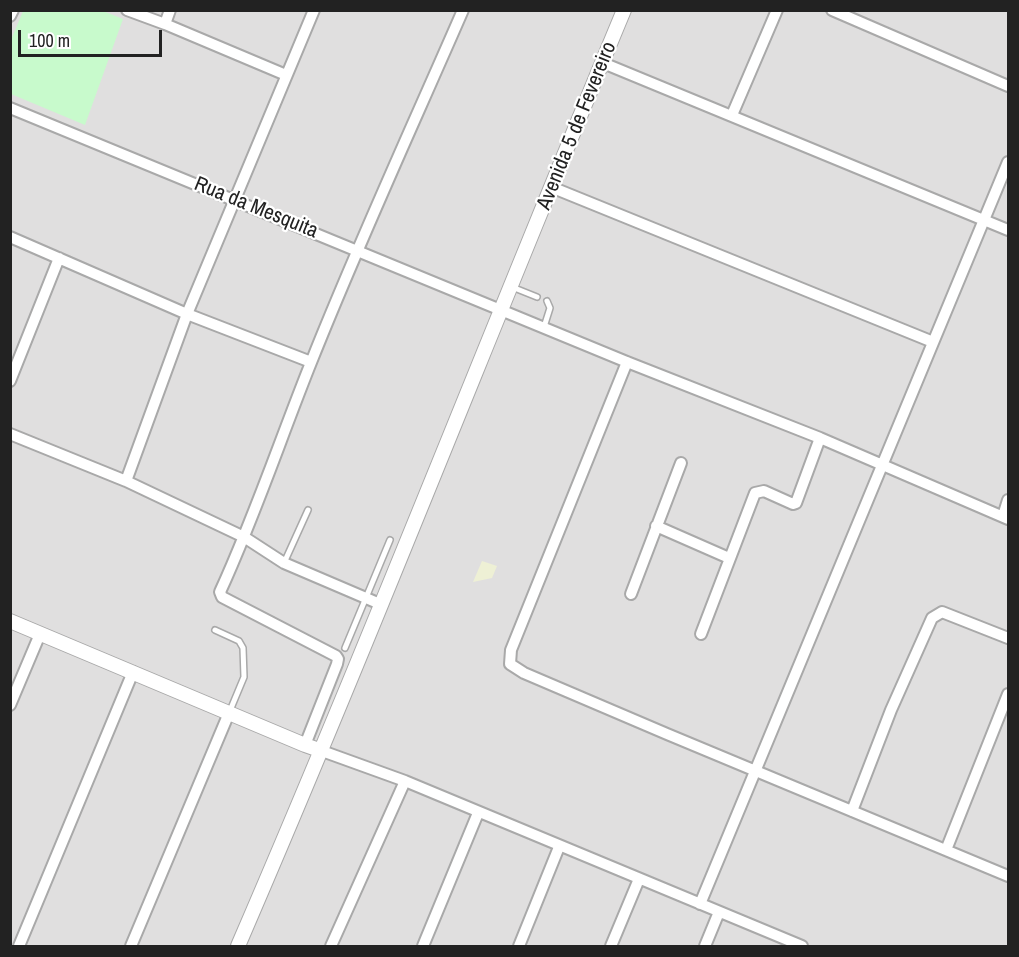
<!DOCTYPE html>
<style>
body{margin:0}
#map{position:relative;width:1019px;height:957px;overflow:hidden;background:#f2efe9;font-family:"Archivo Narrow",sans-serif}
canvas{display:block}
.frame{position:absolute;inset:0;border:12px solid #222;pointer-events:none}
.scale{position:absolute;left:18px;top:30px;width:144px;height:27px;box-sizing:border-box;border:3px solid #222;border-top:0;padding-left:8px;font-size:18px;line-height:21px;white-space:nowrap;color:#222;-webkit-text-stroke:4px #fff;paint-order:stroke}
</style>
<div id="map">
<canvas width="1019" height="957"></canvas>
<div class="frame"></div>
<div class="scale">100 m</div>
</div>
<script>
const g = document.querySelector('canvas').getContext('2d');
g.lineJoin = 'round';
function paint(path, color) {
  g.fillStyle = color;
  g.fill(path, 'evenodd');
}
function stroke(path, color, width, dash) {
  g.strokeStyle = color;
  g.lineWidth = width;
  g.lineCap = dash ? 'butt' : 'round';
  g.setLineDash(dash || []);
  g.stroke(path);
}
function label(font, color, halo, rows, align = 'center') {
  g.font = font + ' "Archivo Narrow",sans-serif';
  g.lineWidth = 4.5;
  g.setLineDash([]);
  g.textBaseline = 'middle';
  g.strokeStyle = halo;
  g.fillStyle = color;
  for (const [text, x, y, turn = 0] of rows) {
    g.save();
    g.translate(x, y);
    g.rotate((+turn || 0) * Math.PI / 180);
    g.textAlign = isNaN(turn) ? turn : align;
    if (halo) g.strokeText(text, 0, 0);
    g.fillText(text, 0, 0);
    g.restore();
  }
}
paint(new Path2D(`
 M 11,11 L 1008,11 L 1008,946 L 11,946 Z`), '#e0dfdf');
paint(new Path2D(`
 M 482,561 L 497,566 L 492,578 L 473,582 Z`), '#eef0d5');
paint(new Path2D(`
 M 23,11 L 103,11 L 123,19 L 85,125 L 11,94 L 11,40 Z`), '#c8facc');
const service = new Path2D(`
 M 512,287 L 537,297
 M 544,327 L 550,308 L 547,301
 M 284,563 L 308,510
 M 215,630 L 239,641 L 243,648 L 244,677 L 229,713
 M 345,648 L 390,540`);
const minor = new Path2D(`
 M 127,10 L 165,24 L 286,75
 M 832,10 L 1008,86
 M 10,16 L 13,10
 M 165,24 L 170,10
 M 603,63 L 1008,230
 M 10,108 L 627,362 L 820,438 L 1008,519
 M 732,115 L 777,10
 M 551,187 L 933,342
 M 10,237 L 187,314 L 311,362
 M 627,362 L 511,650 L 510,664 L 524,673 L 667,734 L 1008,876
 M 10,381 L 59,258
 M 10,434 L 126,481 L 244,537 L 284,563 L 380,604
 M 126,481 L 187,314 L 314,10
 M 1003,516 L 1008,500
 M 656,526 L 729,558
 M 631,594 L 681,463
 M 701,634 L 755,493 L 764,491 L 793,504 L 796,503 L 820,438
 M 10,705 L 40,634
 M 305,745 L 337,664 L 338,659 L 336,656 L 222,597 L 220,592 C 255,516 281,437 312,360 C 359,242 412,127 463,10
 M 322,751 L 405,781 L 802,946
 M 852,811 L 891,710 L 932,618 L 942,612 L 1008,638
 M 946,850 L 1008,694
 M 700,904 L 1008,162
 M 19,946 L 133,672
 M 131,946 L 229,713
 M 331,946 L 405,781
 M 423,946 L 478,813
 M 519,946 L 559,847
 M 611,946 L 639,879
 M 705,946 L 719,912`);
const tertiary = new Path2D(`
 M 10,621 L 305,745 L 322,751
 M 238,946 C 372,636 494,322 624,10`);
stroke(service, '#a9a9a9', 8);
stroke(minor, '#a9a9a9', 14);
stroke(tertiary, '#a9a9a9', 16);
stroke(service, '#fff', 5);
stroke(minor, '#fff', 10);
stroke(tertiary, '#fff', 14);
label('21px', '#222', '#fff', [
 ["Avenida 5 de Fevereiro",577,126,-68],
 ["Rua da Mesquita",256,208,22]
]);
</script>
